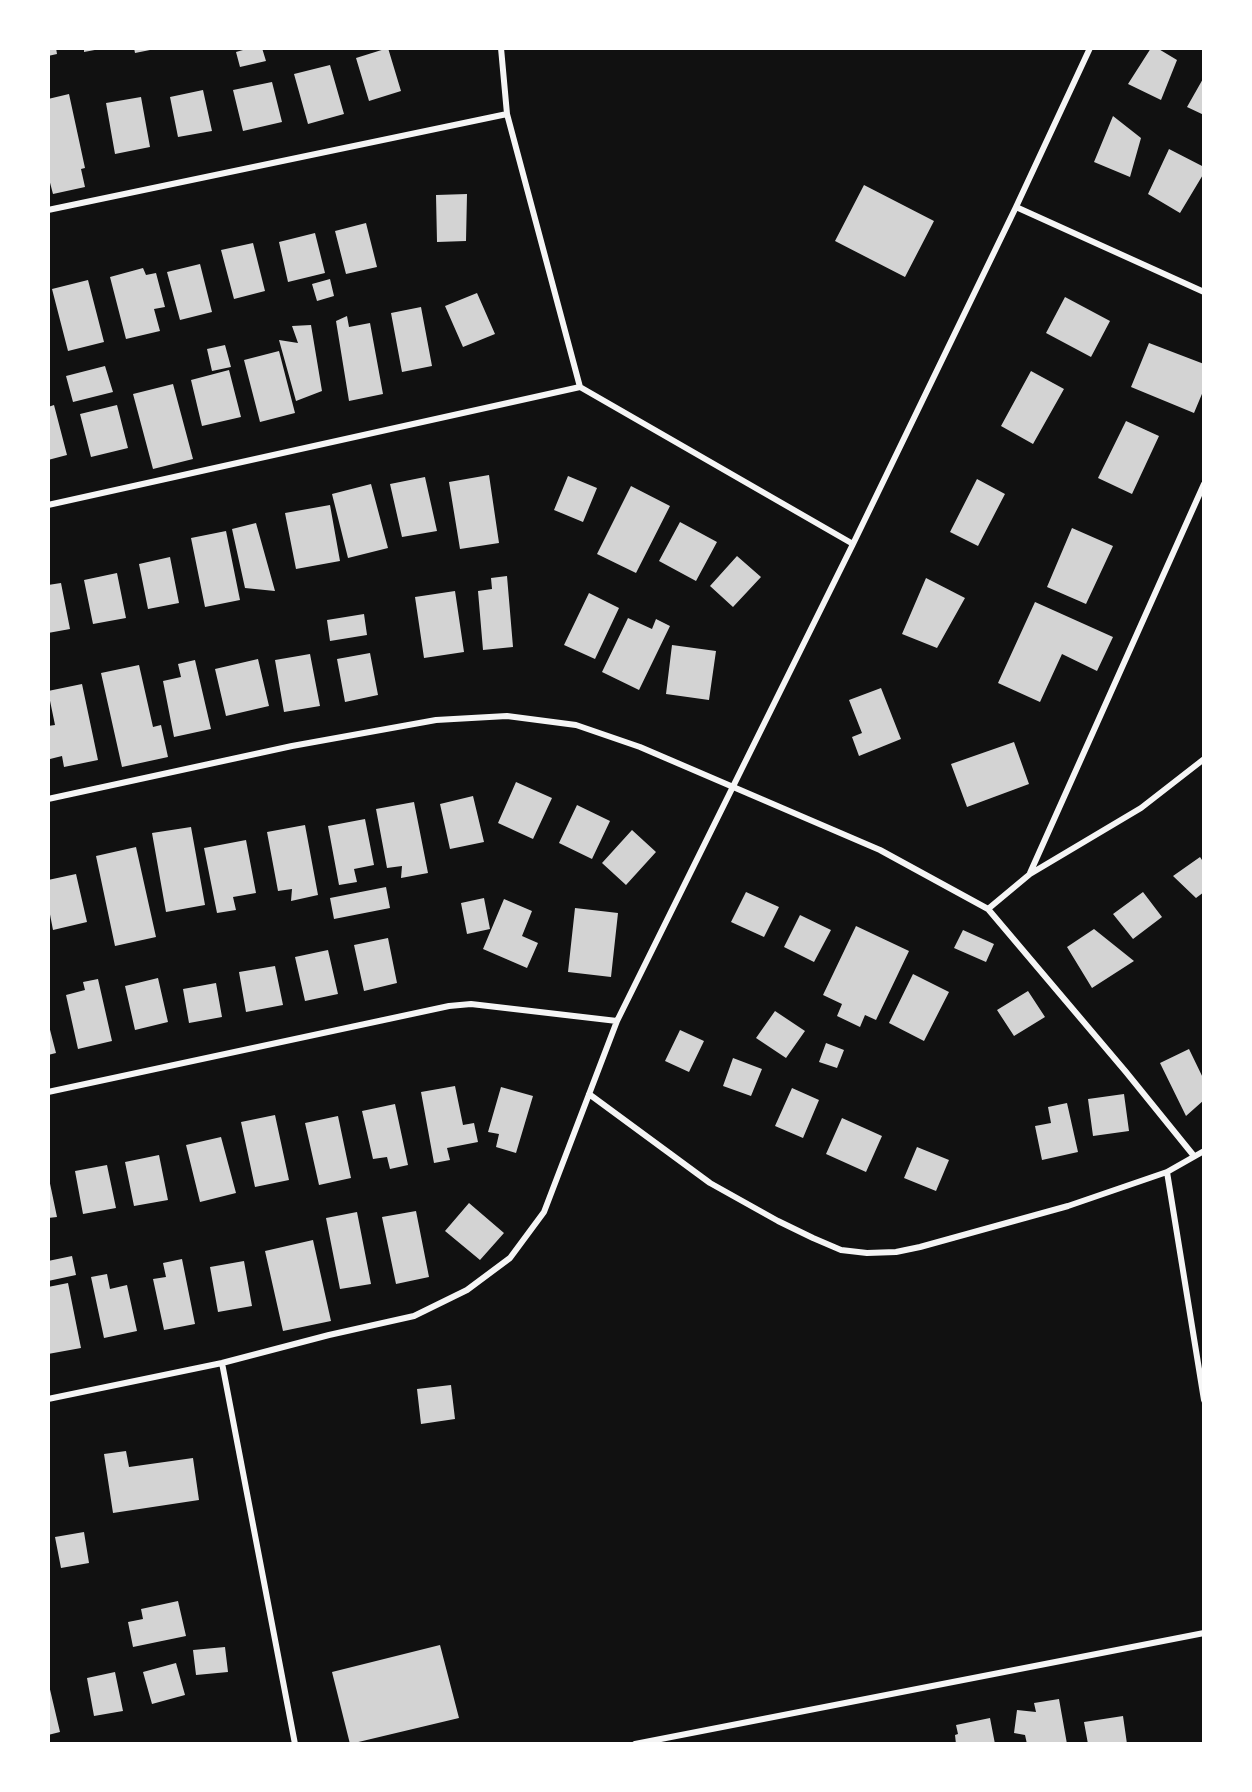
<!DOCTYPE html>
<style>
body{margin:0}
#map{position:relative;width:1252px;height:1792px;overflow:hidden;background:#111;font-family:"Times New Roman",serif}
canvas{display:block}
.frame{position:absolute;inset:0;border:50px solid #fff;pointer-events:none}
</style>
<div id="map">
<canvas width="1252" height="1792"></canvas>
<div class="frame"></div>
</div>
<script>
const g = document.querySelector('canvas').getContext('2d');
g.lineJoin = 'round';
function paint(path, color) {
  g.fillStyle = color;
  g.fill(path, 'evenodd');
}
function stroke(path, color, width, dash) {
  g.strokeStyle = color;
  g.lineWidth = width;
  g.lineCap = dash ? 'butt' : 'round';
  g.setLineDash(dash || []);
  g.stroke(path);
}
paint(new Path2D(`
 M 48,48 L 56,48 L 57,54 L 48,56 Z
 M 84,48 L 100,48 L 100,49 L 84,52 Z
 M 134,48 L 154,48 L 155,49 L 135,53 Z
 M 250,48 L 262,48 L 266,61 L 240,67 L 236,52 Z
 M 388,48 L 401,91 L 369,101 L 356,58 Z
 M 1151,48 L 1157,48 L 1177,60 L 1161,100 L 1128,84 Z
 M 330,65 L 344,114 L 308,124 L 294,74 Z
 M 1204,77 L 1204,115 L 1187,107 Z
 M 272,82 L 282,122 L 243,131 L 233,90 Z
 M 203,90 L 212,131 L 178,137 L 170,97 Z
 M 69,94 L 85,168 L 81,169 L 85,187 L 53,194 L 48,175 L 48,99 Z
 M 141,97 L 150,147 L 115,154 L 106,103 Z
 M 1113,116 L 1141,138 L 1130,177 L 1094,162 Z
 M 1169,149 L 1204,167 L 1204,173 L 1180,213 L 1148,194 Z
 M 864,185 L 934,221 L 905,277 L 835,241 Z
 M 467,194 L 466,241 L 437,242 L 436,195 Z
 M 366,223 L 377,267 L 346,274 L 335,231 Z
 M 315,233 L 325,273 L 288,282 L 279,242 Z
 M 253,243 L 265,291 L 234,299 L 221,250 Z
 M 200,264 L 212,312 L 180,320 L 167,272 Z
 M 143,268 L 146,275 L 156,273 L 165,307 L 154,309 L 160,331 L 126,339 L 110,277 Z
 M 330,279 L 334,296 L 317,301 L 312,284 Z
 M 88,280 L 104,342 L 68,351 L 52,289 Z
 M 477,293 L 495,334 L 463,347 L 445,306 Z
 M 1065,297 L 1110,321 L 1091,357 L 1046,333 Z
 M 421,307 L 432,366 L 402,372 L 391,313 Z
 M 347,316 L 349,327 L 370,323 L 383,394 L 349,401 L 336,321 Z
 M 311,325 L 322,391 L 296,401 L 279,340 L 298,343 L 292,326 Z
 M 1149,343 L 1204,364 L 1204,389 L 1194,413 L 1131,387 Z
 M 225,345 L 231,367 L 212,371 L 207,349 Z
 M 279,351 L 295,413 L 260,422 L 244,360 Z
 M 105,366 L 113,392 L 73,402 L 66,376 Z
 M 229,370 L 241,417 L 202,426 L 191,380 Z
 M 1031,371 L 1064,389 L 1033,444 L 1001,426 Z
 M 173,384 L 193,459 L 153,469 L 133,394 Z
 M 54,405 L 67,455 L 48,460 L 48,407 Z
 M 117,405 L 128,448 L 91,457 L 80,414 Z
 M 1126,421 L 1159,436 L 1132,494 L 1098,478 Z
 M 489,475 L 499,543 L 460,549 L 449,482 Z
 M 568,476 L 597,488 L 583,522 L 554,510 Z
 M 425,477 L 437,531 L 402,537 L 390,484 Z
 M 977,479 L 1005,494 L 978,546 L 950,532 Z
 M 371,484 L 388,548 L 348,558 L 332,494 Z
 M 631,486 L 670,506 L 636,573 L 597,554 Z
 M 330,505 L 340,561 L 296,569 L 285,513 Z
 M 680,522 L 717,542 L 696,581 L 659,561 Z
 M 256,523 L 275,591 L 245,588 L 232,529 Z
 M 1072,528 L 1113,546 L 1086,604 L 1047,587 Z
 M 226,531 L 240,600 L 205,607 L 191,538 Z
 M 737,556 L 761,577 L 733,607 L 710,586 Z
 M 170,557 L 179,603 L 148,609 L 139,564 Z
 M 117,573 L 126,618 L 93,624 L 84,580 Z
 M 507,576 L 513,647 L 483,650 L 478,591 L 492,589 L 491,578 Z
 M 926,578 L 965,598 L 937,648 L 902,634 Z
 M 61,583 L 70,629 L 48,633 L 48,585 Z
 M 455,591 L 464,652 L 424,658 L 415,597 Z
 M 589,593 L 619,608 L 595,659 L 564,645 Z
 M 1035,602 L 1113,637 L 1097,671 L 1062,654 L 1040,702 L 998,683 Z
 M 364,614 L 367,635 L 330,641 L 327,620 Z
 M 628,618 L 652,629 L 656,619 L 670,626 L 639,690 L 602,672 Z
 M 672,645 L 716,651 L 709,700 L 666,694 Z
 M 370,653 L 378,695 L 345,702 L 337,659 Z
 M 310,654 L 320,706 L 284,712 L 275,660 Z
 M 258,659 L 269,706 L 226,716 L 215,669 Z
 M 195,660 L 211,729 L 174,737 L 163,681 L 181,677 L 178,664 Z
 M 139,665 L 153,727 L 161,725 L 168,757 L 122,767 L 101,673 Z
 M 82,684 L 98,760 L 64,767 L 62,756 L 50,759 L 48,752 L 48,726 L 55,725 L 48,691 Z
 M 881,688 L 901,739 L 859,756 L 852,737 L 862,733 L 849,700 Z
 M 1014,742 L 1029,784 L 967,807 L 951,764 Z
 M 516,782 L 552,798 L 533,839 L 498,823 Z
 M 473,796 L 484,842 L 450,849 L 440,804 Z
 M 414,802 L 428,873 L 401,878 L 402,866 L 387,868 L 376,809 Z
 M 577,805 L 610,821 L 592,859 L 559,843 Z
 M 365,819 L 374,865 L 354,869 L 357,882 L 339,885 L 328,826 Z
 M 305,825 L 318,895 L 291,901 L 292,889 L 278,891 L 267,832 Z
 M 191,827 L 205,905 L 166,912 L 152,833 Z
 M 632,830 L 656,852 L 626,885 L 602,863 Z
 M 246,840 L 256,893 L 233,897 L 236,910 L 217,913 L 204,848 Z
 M 136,847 L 156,937 L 115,946 L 96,856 Z
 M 1200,857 L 1204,863 L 1204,892 L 1196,898 L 1173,876 Z
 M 76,874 L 87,922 L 53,930 L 48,904 L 48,880 Z
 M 386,887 L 390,908 L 334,919 L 330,898 Z
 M 746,892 L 779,907 L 764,937 L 731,922 Z
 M 1143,892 L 1162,917 L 1133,939 L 1113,914 Z
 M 484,898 L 490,929 L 467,934 L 461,903 Z
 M 504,899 L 532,911 L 522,936 L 538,943 L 527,968 L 483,949 Z
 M 575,908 L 618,913 L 611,977 L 568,972 Z
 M 800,915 L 831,930 L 814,962 L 784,947 Z
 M 856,926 L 909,951 L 876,1020 L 865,1015 L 860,1027 L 837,1016 L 842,1004 L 823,995 Z
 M 1094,929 L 1134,961 L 1092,988 L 1067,947 Z
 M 963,930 L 994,944 L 986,962 L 954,948 Z
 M 388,938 L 397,983 L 364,991 L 354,945 Z
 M 328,950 L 338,994 L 305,1001 L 295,957 Z
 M 275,966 L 283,1005 L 246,1012 L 239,972 Z
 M 913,974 L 949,992 L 924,1041 L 889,1023 Z
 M 158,978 L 168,1022 L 135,1030 L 125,986 Z
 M 98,979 L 112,1041 L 78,1049 L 66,995 L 85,990 L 83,982 Z
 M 216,983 L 222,1017 L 189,1023 L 183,989 Z
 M 1028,991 L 1045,1017 L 1014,1036 L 997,1010 Z
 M 775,1011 L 805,1031 L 786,1058 L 756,1038 Z
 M 48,1022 L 56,1053 L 48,1055 Z
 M 680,1030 L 704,1041 L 689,1072 L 665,1061 Z
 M 826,1043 L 844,1050 L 837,1068 L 819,1062 Z
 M 1189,1049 L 1204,1080 L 1204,1100 L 1186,1116 L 1160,1063 Z
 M 733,1058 L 762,1069 L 751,1096 L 723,1086 Z
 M 455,1086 L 463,1125 L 474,1123 L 478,1142 L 447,1148 L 450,1160 L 434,1163 L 421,1092 Z
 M 501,1087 L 533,1096 L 516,1153 L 496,1147 L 499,1134 L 488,1132 Z
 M 792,1088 L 819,1100 L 803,1138 L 775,1126 Z
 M 1124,1094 L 1129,1131 L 1093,1136 L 1088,1099 Z
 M 1067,1103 L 1078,1152 L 1042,1160 L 1035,1126 L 1051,1123 L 1048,1107 Z
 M 395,1104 L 408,1165 L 390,1169 L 387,1157 L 373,1159 L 362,1111 Z
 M 275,1115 L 289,1180 L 255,1187 L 241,1122 Z
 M 338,1116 L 351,1178 L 319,1185 L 305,1123 Z
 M 842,1118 L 882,1136 L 866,1172 L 826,1154 Z
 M 221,1137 L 236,1193 L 200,1202 L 186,1145 Z
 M 917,1147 L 949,1160 L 936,1191 L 904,1178 Z
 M 159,1155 L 168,1200 L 134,1206 L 125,1162 Z
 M 107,1165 L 116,1208 L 83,1214 L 75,1171 Z
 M 48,1174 L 57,1217 L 48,1218 Z
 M 469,1203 L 504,1233 L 480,1260 L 445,1231 Z
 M 416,1211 L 429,1277 L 396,1284 L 382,1217 Z
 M 357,1212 L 371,1284 L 340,1289 L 326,1218 Z
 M 313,1240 L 331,1321 L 283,1331 L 265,1251 Z
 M 72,1256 L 76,1275 L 48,1281 L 48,1261 Z
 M 182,1259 L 195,1324 L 164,1330 L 153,1279 L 166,1277 L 163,1263 Z
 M 244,1261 L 252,1306 L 218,1312 L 210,1267 Z
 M 107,1274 L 110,1289 L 127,1285 L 137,1331 L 104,1338 L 91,1277 Z
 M 68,1283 L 81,1348 L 48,1354 L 48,1287 Z
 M 451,1385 L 455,1419 L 421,1424 L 417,1389 Z
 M 126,1451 L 129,1467 L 193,1458 L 199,1500 L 113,1513 L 104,1454 Z
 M 84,1532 L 89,1563 L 61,1568 L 55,1537 Z
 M 178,1601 L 186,1636 L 133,1647 L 128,1622 L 143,1619 L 141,1609 Z
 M 440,1645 L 459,1718 L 350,1744 L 332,1672 Z
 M 225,1647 L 228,1672 L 196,1675 L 193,1650 Z
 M 176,1663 L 185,1695 L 152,1704 L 143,1672 Z
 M 115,1672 L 123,1711 L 94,1716 L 87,1678 Z
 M 48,1681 L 60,1732 L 48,1735 Z
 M 1059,1699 L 1067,1744 L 1027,1744 L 1025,1735 L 1014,1733 L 1017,1710 L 1036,1712 L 1034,1703 Z
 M 1123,1716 L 1127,1744 L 1088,1744 L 1084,1722 Z
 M 990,1718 L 995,1744 L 956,1744 L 955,1735 L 958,1734 L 956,1725 Z`), '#d3d3d3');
stroke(new Path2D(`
 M 501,48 L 507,114 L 580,387 L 853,544
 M 1016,207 L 1204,292
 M 48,210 L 507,114
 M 48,505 L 580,387
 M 48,799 L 292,746 L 436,720 L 507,716 L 576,725 L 640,747 L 880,850 L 988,909 L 1030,874 L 1141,808 L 1204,759
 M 1030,873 L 1204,484
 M 988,909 L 1126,1072 L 1194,1156
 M 48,1092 L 449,1006 L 471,1004 L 617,1021
 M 589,1094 L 710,1183 L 778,1221 L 813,1238 L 841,1250 L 867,1253 L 896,1252 L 920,1247 L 1068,1206 L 1167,1172 L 1204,1151
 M 1167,1172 L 1204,1400
 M 222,1363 L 295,1744
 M 48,1399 L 222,1363 L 329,1335 L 414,1316 L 467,1290 L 510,1258 L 544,1212 L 617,1021 L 853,544 L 1016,207 L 1090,48
 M 635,1744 L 1204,1633`), '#f5f5f5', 6);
</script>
